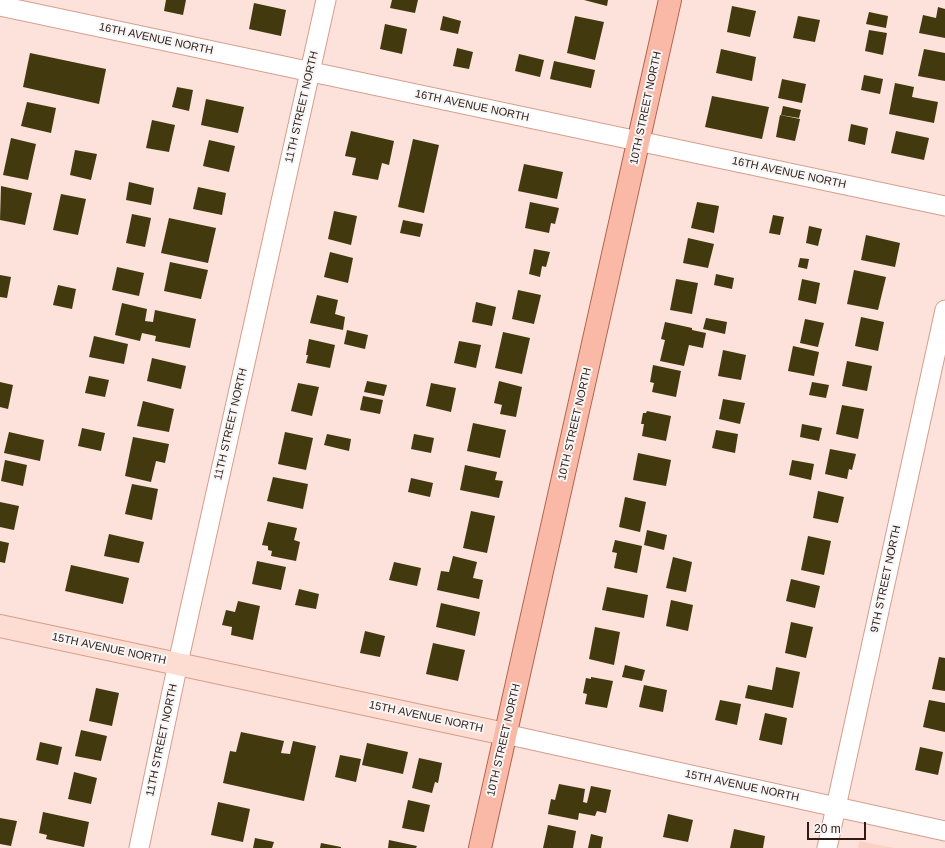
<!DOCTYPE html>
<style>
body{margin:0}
#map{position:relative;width:945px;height:848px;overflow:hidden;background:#fce2db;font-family:Helvetica,sans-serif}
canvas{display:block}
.scale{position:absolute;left:807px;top:822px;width:59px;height:18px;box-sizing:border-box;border:2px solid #301a13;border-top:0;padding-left:5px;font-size:12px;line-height:14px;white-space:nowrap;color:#301a13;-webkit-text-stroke:3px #f6f6f6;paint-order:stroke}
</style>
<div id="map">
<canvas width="945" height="848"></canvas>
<div class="scale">20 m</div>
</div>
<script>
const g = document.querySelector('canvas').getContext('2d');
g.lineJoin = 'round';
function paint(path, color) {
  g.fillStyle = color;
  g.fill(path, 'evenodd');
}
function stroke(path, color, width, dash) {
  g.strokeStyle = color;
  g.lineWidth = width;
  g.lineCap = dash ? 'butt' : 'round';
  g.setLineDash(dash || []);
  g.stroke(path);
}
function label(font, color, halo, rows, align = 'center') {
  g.font = font + ' Helvetica,sans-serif';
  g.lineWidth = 4;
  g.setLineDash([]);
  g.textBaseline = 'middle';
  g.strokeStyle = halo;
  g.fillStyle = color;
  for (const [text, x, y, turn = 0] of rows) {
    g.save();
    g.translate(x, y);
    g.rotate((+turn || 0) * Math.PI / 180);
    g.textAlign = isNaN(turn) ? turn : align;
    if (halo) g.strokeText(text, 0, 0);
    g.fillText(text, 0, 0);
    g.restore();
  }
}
paint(new Path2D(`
 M 859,841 L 894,848 L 858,848 Z`), '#fcd1c4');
paint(new Path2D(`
 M 166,0 L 186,0 L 183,15 L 164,11 Z
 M 392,0 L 418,0 L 415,13 L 390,8 Z
 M 584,0 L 608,0 L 607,6 Z
 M 254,3 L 286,10 L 281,36 L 249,29 Z
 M 732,6 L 756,11 L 750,37 L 727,32 Z
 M 938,7 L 945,9 L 945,38 L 919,33 L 923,15 L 936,18 Z
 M 869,12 L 888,16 L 886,28 L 866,24 Z
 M 443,16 L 461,21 L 458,34 L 440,30 Z
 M 575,16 L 604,22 L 595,60 L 567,53 Z
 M 798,16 L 820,20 L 815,42 L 793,38 Z
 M 385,24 L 407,29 L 402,54 L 380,49 Z
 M 869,30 L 887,33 L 883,55 L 865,51 Z
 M 457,48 L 473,52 L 469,69 L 453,66 Z
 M 721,49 L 756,57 L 752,81 L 716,73 Z
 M 924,49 L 945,53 L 945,81 L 918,76 Z
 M 30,53 L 106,69 L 99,104 L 23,87 Z
 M 519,54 L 544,60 L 540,77 L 515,71 Z
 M 554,61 L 595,70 L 591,88 L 550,79 Z
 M 864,75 L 883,79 L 880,94 L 861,90 Z
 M 782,79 L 806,84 L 802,103 L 778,98 Z
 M 895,83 L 914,87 L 912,97 L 938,102 L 934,123 L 889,114 Z
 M 177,87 L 193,90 L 189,111 L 172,107 Z
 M 712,96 L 769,107 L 762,139 L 705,127 Z
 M 206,99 L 244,107 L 238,133 L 201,125 Z
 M 27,102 L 56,108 L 51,133 L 21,126 Z
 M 783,106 L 801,110 L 799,118 L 781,115 Z
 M 780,115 L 800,119 L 795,141 L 776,137 Z
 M 152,120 L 175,125 L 169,152 L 146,148 Z
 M 851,124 L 868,128 L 865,145 L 848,141 Z
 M 351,131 L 394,141 L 389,165 L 382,163 L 378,180 L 352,175 L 356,158 L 345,156 Z
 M 896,131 L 929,138 L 924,160 L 891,153 Z
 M 11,138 L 36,144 L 28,180 L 3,175 Z
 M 413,139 L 439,145 L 424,213 L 398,207 Z
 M 209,140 L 235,146 L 229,172 L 203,166 Z
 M 75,150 L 97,154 L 91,180 L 70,175 Z
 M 524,164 L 563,172 L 557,199 L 518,191 Z
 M 129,182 L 154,188 L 151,205 L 126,200 Z
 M 1,186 L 32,193 L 25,225 L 0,220 Z
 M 198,187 L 226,193 L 222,215 L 193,209 Z
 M 61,194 L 86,199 L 78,235 L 53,230 Z
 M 530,202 L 559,208 L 555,224 L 551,223 L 549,233 L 525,228 Z
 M 697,202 L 719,206 L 714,233 L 691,228 Z
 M 334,211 L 357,216 L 351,245 L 328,239 Z
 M 132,214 L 151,218 L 145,247 L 126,243 Z
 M 773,215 L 784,217 L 780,235 L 769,233 Z
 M 169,218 L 216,228 L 208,263 L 161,253 Z
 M 403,220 L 423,224 L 420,237 L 400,233 Z
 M 809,226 L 822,229 L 818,246 L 806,243 Z
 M 866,235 L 900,243 L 895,267 L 861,260 Z
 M 688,238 L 714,244 L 708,268 L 683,263 Z
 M 534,249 L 550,252 L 546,267 L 542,266 L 540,277 L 529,274 Z
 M 330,252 L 353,258 L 348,283 L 324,277 Z
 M 800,258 L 809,259 L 807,269 L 798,267 Z
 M 170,262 L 208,270 L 201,299 L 164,291 Z
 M 117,267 L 144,273 L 139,296 L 112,290 Z
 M 854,270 L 886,277 L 878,310 L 847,304 Z
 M 716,274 L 734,278 L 732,289 L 714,285 Z
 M 0,275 L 11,277 L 7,298 L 0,297 Z
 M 676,279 L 698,283 L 692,314 L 670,310 Z
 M 802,279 L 820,283 L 816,304 L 798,300 Z
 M 58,285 L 76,289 L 72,309 L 53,305 Z
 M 518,290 L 541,295 L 534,324 L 512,319 Z
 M 317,295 L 338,300 L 335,314 L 345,317 L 343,330 L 310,323 Z
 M 476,302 L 496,307 L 492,326 L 472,322 Z
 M 122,303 L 147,309 L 145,321 L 153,322 L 155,310 L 196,319 L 190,348 L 155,341 L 156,336 L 142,333 L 140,341 L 115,335 Z
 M 861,317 L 884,322 L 878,351 L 855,346 Z
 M 706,318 L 727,322 L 725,334 L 703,329 Z
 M 805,319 L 824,323 L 818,347 L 800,343 Z
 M 665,322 L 692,328 L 692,330 L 706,333 L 703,348 L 689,345 L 684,366 L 660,361 L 665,340 L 661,339 Z
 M 347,330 L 368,335 L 365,349 L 344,344 Z
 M 503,332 L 530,338 L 522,374 L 495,368 Z
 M 94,336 L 128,344 L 124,364 L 89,357 Z
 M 309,339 L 335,345 L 330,368 L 306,363 L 308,355 L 306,355 Z
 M 459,341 L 481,345 L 476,368 L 454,363 Z
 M 793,346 L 819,352 L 814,376 L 788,371 Z
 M 723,350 L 746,355 L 741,380 L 718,376 Z
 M 152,358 L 186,366 L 181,389 L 147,381 Z
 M 847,361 L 872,366 L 867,391 L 842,386 Z
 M 653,365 L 681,371 L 676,397 L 652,392 L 654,383 L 650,382 Z
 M 89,376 L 109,380 L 105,397 L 85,393 Z
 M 367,381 L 387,385 L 384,396 L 364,392 Z
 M 499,381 L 522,387 L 516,417 L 500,414 L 502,405 L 494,403 Z
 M 0,382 L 13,385 L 8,409 L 0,407 Z
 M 812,382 L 829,385 L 826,398 L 809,395 Z
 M 298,383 L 319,387 L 312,416 L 291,411 Z
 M 431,383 L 456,388 L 451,412 L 426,406 Z
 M 363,396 L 383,400 L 380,414 L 360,410 Z
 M 723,399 L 745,403 L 740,424 L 719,419 Z
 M 143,401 L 174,409 L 169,432 L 137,426 Z
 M 842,405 L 864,409 L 858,439 L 836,434 Z
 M 647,411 L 671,416 L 666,441 L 642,436 L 644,424 L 641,424 L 643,413 L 646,413 Z
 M 473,423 L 506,430 L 500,458 L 467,451 Z
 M 802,424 L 822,428 L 819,441 L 800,437 Z
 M 82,428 L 105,433 L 101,451 L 78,446 Z
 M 716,430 L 738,434 L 735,453 L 712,448 Z
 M 9,432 L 44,440 L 40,461 L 4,453 Z
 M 285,432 L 313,438 L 306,470 L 278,464 Z
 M 327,434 L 351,439 L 349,451 L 324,445 Z
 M 414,434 L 434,438 L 431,453 L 411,449 Z
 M 133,437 L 169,444 L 165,463 L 156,461 L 151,482 L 125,476 Z
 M 830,449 L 856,454 L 852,470 L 849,469 L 847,479 L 825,474 Z
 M 638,453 L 671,460 L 666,486 L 633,480 Z
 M 5,460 L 27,465 L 23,486 L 1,481 Z
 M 792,460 L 814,464 L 811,480 L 789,475 Z
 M 465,465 L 497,472 L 495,480 L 503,481 L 499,498 L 460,490 Z
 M 273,477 L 308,484 L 303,509 L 267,501 Z
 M 411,478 L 433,483 L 430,497 L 408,492 Z
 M 132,484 L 158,489 L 152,520 L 125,514 Z
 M 818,491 L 844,497 L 838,523 L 813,518 Z
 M 625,497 L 646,502 L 640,532 L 619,527 Z
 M 0,502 L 19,506 L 14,530 L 0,527 Z
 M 471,511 L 495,516 L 487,553 L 463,548 Z
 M 268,522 L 297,528 L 294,540 L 300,542 L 296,561 L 271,556 L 272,551 L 268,550 L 268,546 L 262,545 Z
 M 647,530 L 667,535 L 664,550 L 644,545 Z
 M 109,534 L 144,542 L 139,563 L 104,556 Z
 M 808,536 L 831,541 L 824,575 L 801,570 Z
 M 615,540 L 642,546 L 637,573 L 614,568 L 617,553 L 612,552 Z
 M 0,541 L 9,543 L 5,563 L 0,562 Z
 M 453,556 L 477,562 L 473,578 L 483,580 L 479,599 L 437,590 L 441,571 L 449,572 Z
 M 673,557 L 692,562 L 686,592 L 666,588 Z
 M 257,561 L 286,567 L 281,590 L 252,584 Z
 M 394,562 L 421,568 L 417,586 L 389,580 Z
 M 71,565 L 129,578 L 123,604 L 65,591 Z
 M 791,579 L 820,586 L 815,608 L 786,601 Z
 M 607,587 L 648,595 L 644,618 L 602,610 Z
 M 299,589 L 319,594 L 316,609 L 295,605 Z
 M 671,600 L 693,605 L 688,631 L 666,626 Z
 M 238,601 L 260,606 L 253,640 L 231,635 L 232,627 L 222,625 L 226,610 L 235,612 Z
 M 441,603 L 480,612 L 475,636 L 436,627 Z
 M 791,622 L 813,627 L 806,658 L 785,653 Z
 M 595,627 L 620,632 L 614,665 L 589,659 Z
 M 365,631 L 385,636 L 380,657 L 360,653 Z
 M 433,643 L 465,650 L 458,681 L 426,674 Z
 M 939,657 L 945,658 L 945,691 L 932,689 Z
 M 625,665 L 645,670 L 642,681 L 622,677 Z
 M 776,667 L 800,672 L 793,708 L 745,698 L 748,685 L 772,690 Z
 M 591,677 L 613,681 L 607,708 L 585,704 L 587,694 L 583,693 L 586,678 L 591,679 Z
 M 644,685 L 667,690 L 663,712 L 639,707 Z
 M 96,688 L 119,693 L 112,726 L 89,721 Z
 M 720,700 L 741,704 L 737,725 L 715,720 Z
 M 929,700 L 945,703 L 945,732 L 923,727 Z
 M 765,713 L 787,718 L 782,745 L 759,740 Z
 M 81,730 L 107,736 L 101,761 L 75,756 Z
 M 241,732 L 284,741 L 281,753 L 290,754 L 293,741 L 316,746 L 304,801 L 223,783 L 230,751 L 236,752 Z
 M 40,742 L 62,747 L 58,765 L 36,760 Z
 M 367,743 L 408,752 L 403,774 L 362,765 Z
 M 920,747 L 943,752 L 938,775 L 915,770 Z
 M 340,755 L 361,759 L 356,782 L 335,777 Z
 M 419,758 L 442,763 L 438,783 L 435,782 L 432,793 L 412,788 Z
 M 74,772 L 97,778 L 91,804 L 68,799 Z
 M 559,784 L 585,789 L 583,802 L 587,803 L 591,786 L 611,790 L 606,813 L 597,811 L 595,816 L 579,813 L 578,820 L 548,814 L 551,799 L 555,800 Z
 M 408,800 L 430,805 L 424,832 L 402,828 Z
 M 218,802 L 250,809 L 243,842 L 211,835 Z
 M 43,812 L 89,822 L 84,847 L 46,839 L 47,835 L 39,833 Z
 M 668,814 L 693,820 L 688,842 L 663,837 Z
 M 0,818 L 17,821 L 11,846 L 0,844 Z
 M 548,825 L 576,831 L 573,848 L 543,848 Z
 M 734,829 L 765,836 L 763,848 L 730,848 Z
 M 591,834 L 603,837 L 601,848 L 588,848 Z
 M 255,838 L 274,842 L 272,848 L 253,848 Z
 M 389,840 L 417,846 L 416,848 L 388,848 Z
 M 321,843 L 341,847 L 341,848 L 320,848 Z`), '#42390f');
const street = new Path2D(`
 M 0,6 L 945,206
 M 505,734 L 945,831
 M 139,848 L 178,663 L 326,0
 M 827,848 L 945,310`);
const secondary = new Path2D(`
 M 0,626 L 505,734`);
const primary = new Path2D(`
 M 480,848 L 670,0`);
stroke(street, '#d79d8b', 21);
stroke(secondary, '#d79d8b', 24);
stroke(primary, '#b1634c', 24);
stroke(street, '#fff', 19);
stroke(secondary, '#fddcd2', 22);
stroke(primary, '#fab9a6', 22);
label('11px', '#301a13', '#f6f6f6', [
 ["16TH AVENUE NORTH",156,39,12],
 ["16TH AVENUE NORTH",472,106,12],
 ["11TH STREET NORTH",302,107,-77],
 ["10TH STREET NORTH",646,108,-78],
 ["16TH AVENUE NORTH",789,173,12],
 ["11TH STREET NORTH",231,424,-77],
 ["10TH STREET NORTH",575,424,-77],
 ["9TH STREET NORTH",886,579,-78],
 ["15TH AVENUE NORTH",109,649,12],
 ["15TH AVENUE NORTH",426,717,12],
 ["11TH STREET NORTH",162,740,-78],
 ["10TH STREET NORTH",504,740,-77],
 ["15TH AVENUE NORTH",742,786,12]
]);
</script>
